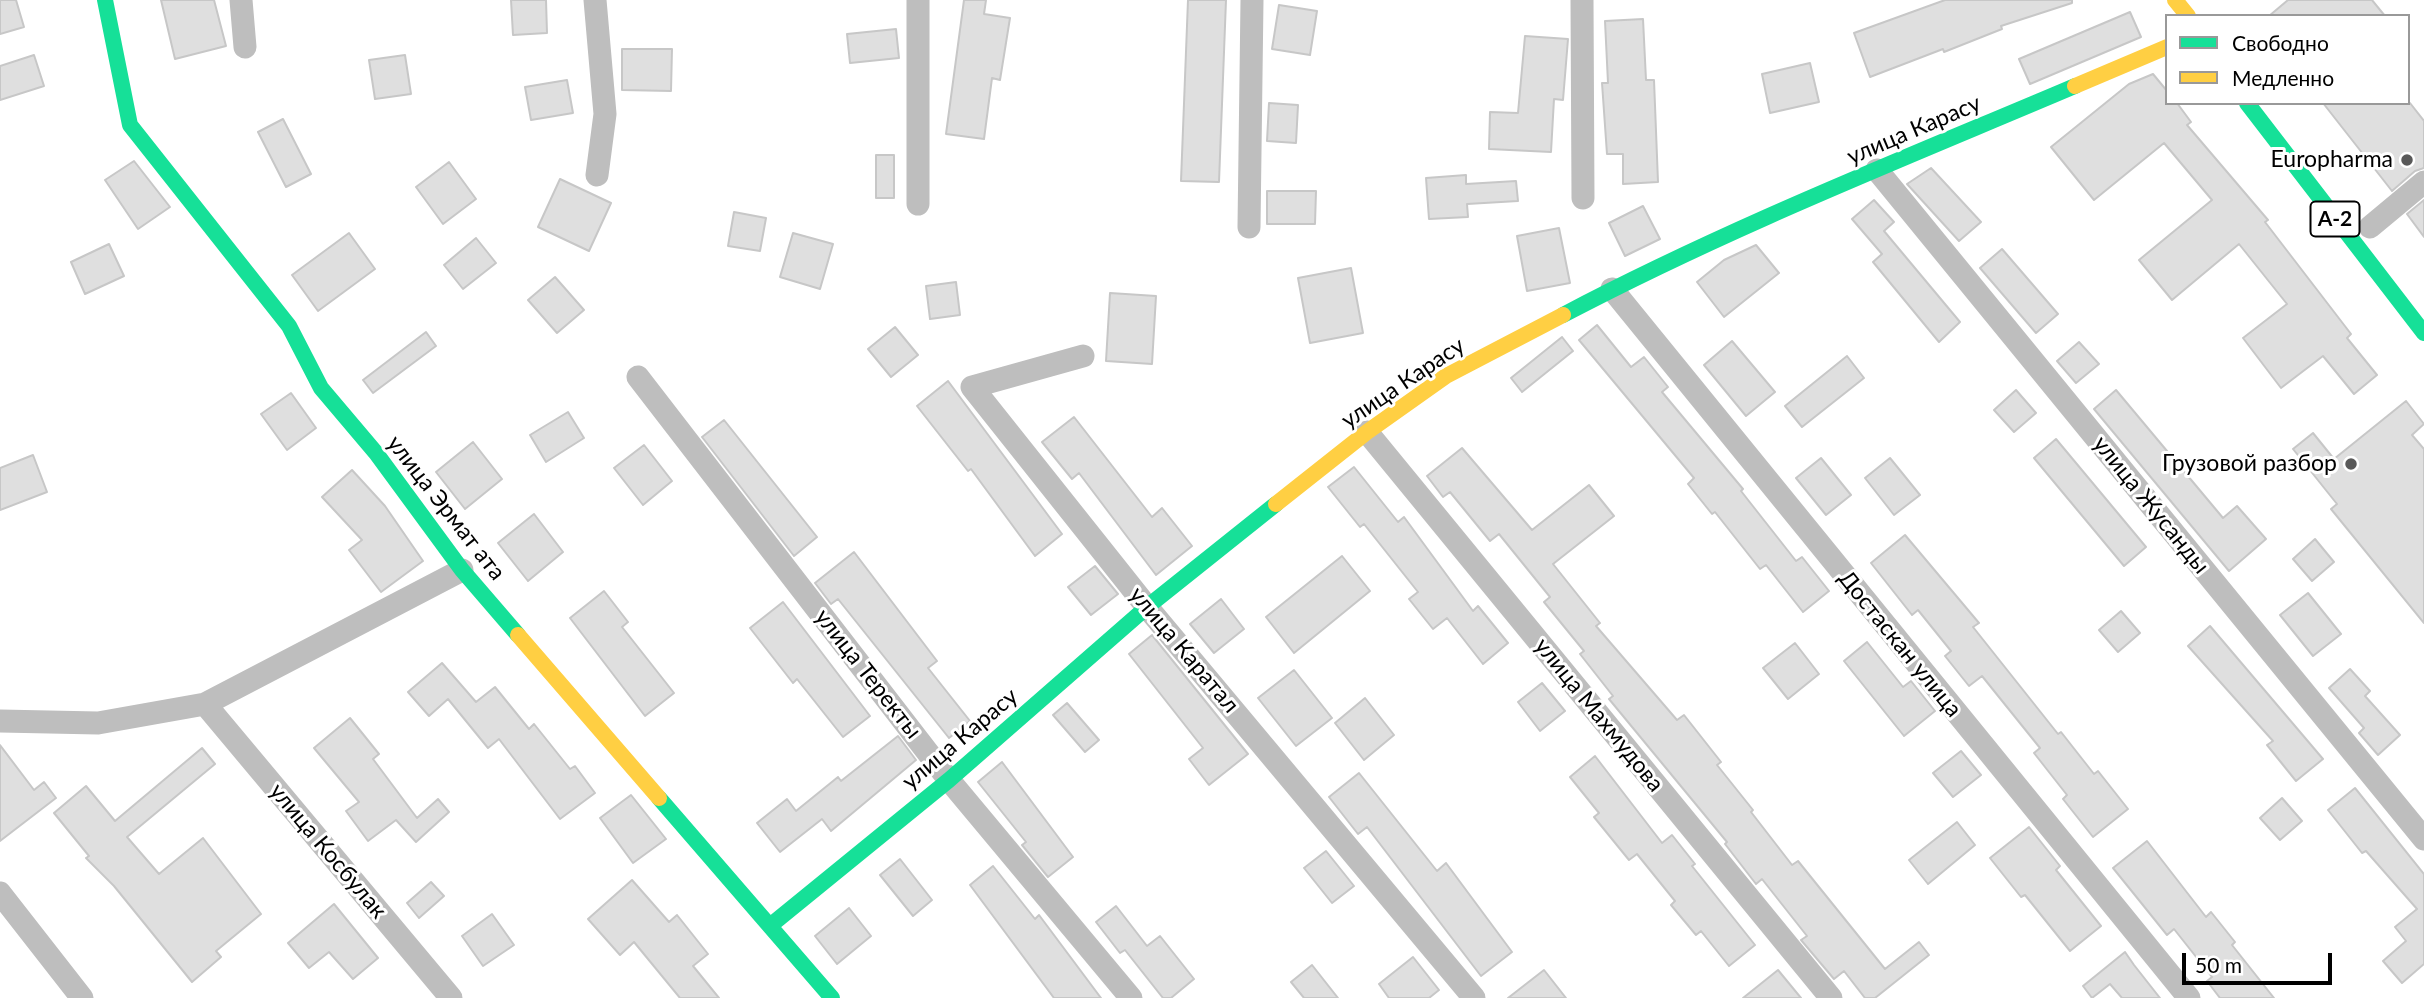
<!DOCTYPE html>
<meta charset="utf-8">
<style>
body{margin:0}
#map{position:relative;width:2424px;height:998px;overflow:hidden;background:#fff;font-family:Lato,sans-serif}
canvas{display:block}
.legend{position:absolute;left:2165px;top:14px;width:245px;height:91px;box-sizing:border-box;background:#fff;border:2px solid #999;margin:0;padding:9px 12px;list-style:none;font-size:21px;color:#000}
.legend li{display:flex;align-items:center;gap:14px;height:35px}
.legend b{width:35px;border:2px solid #999}
.scale{position:absolute;left:2182px;top:953px;width:150px;height:32px;box-sizing:border-box;border:4px solid #000;border-top:0;padding-left:9px;font-size:21px;line-height:24px;white-space:nowrap;color:#000;-webkit-text-stroke:5px #fff;paint-order:stroke}
</style>
<div id="map">
<canvas width="2424" height="998"></canvas>
<ul class="legend">
<li><b style="height:9px;background:#16e098"></b>Свободно</li>
<li><b style="height:9px;background:#ffcf43"></b>Медленно</li>
</ul>
<div class="scale">50 m</div>
</div>
<script>
const g = document.querySelector('canvas').getContext('2d');
g.lineJoin = 'round';
function paint(path, color) {
  g.fillStyle = color;
  g.fill(path, 'evenodd');
}
function stroke(path, color, width, dash) {
  g.strokeStyle = color;
  g.lineWidth = width;
  g.lineCap = dash ? 'butt' : 'round';
  g.setLineDash(dash || []);
  g.stroke(path);
}
function label(font, color, halo, rows, align = 'center') {
  g.font = font + ' Lato,sans-serif';
  g.lineWidth = 6;
  g.setLineDash([]);
  g.textBaseline = 'middle';
  g.strokeStyle = halo;
  g.fillStyle = color;
  for (const [text, x, y, turn = 0] of rows) {
    g.save();
    g.translate(x, y);
    g.rotate((+turn || 0) * Math.PI / 180);
    g.textAlign = isNaN(turn) ? turn : align;
    if (halo) g.strokeText(text, 0, 0);
    g.fillText(text, 0, 0);
    g.restore();
  }
}
const building = new Path2D(`
 M 0,0 L 16,0 L 24,27 L 0,34 Z
 M 161,0 L 214,0 L 226,46 L 175,59 Z
 M 511,0 L 546,0 L 547,33 L 513,35 Z
 M 964,0 L 986,0 L 984,14 L 1010,18 L 1000,80 L 992,78 L 984,139 L 946,134 Z
 M 1188,0 L 1226,0 L 1219,182 L 1181,181 Z
 M 1945,0 L 2072,0 L 2072,3 L 2001,26 L 2002,29 L 1944,52 L 1943,49 L 1870,77 L 1854,33 Z
 M 2288,0 L 2372,0 L 2385,16 L 2269,16 Z
 M 1279,5 L 1317,11 L 1310,55 L 1272,49 Z
 M 2130,12 L 2141,37 L 2030,84 L 2019,59 Z
 M 1643,19 L 1646,80 L 1654,80 L 1658,182 L 1623,184 L 1623,154 L 1607,154 L 1602,83 L 1608,83 L 1605,21 Z
 M 896,29 L 899,58 L 850,63 L 847,34 Z
 M 1525,36 L 1568,39 L 1563,100 L 1554,99 L 1551,152 L 1489,149 L 1490,112 L 1518,113 Z
 M 622,49 L 672,49 L 671,91 L 622,90 Z
 M 34,55 L 44,86 L 0,100 L 0,66 Z
 M 405,55 L 411,94 L 375,99 L 369,60 Z
 M 1810,63 L 1819,102 L 1770,113 L 1762,74 Z
 M 2153,74 L 2167,91 L 2167,103 L 2177,103 L 2191,122 L 2187,125 L 2268,220 L 2265,222 L 2351,334 L 2347,338 L 2377,375 L 2354,394 L 2323,356 L 2281,388 L 2243,338 L 2287,304 L 2239,244 L 2172,300 L 2139,260 L 2212,200 L 2164,143 L 2094,200 L 2051,147 L 2129,84 Z
 M 567,80 L 573,113 L 531,120 L 525,87 Z
 M 1269,103 L 1298,105 L 1296,143 L 1267,141 Z
 M 2323,103 L 2410,103 L 2424,121 L 2424,168 L 2415,171 L 2392,191 Z
 M 283,119 L 311,174 L 286,187 L 258,132 Z
 M 876,155 L 894,155 L 894,198 L 876,198 Z
 M 134,161 L 170,207 L 138,229 L 105,180 Z
 M 449,162 L 476,199 L 443,224 L 416,187 Z
 M 1931,168 L 1981,222 L 1959,241 L 1907,184 Z
 M 1466,175 L 1466,184 L 1516,181 L 1518,201 L 1467,204 L 1468,217 L 1429,219 L 1426,178 Z
 M 560,179 L 611,203 L 589,251 L 538,227 Z
 M 1267,191 L 1316,191 L 1315,224 L 1267,224 Z
 M 1874,200 L 1894,222 L 1884,231 L 1960,322 L 1939,342 L 1873,262 L 1882,254 L 1852,219 Z
 M 2424,200 L 2424,237 L 2407,214 Z
 M 1643,206 L 1660,239 L 1625,256 L 1609,223 Z
 M 734,212 L 766,218 L 760,251 L 728,246 Z
 M 1559,228 L 1570,283 L 1527,291 L 1517,236 Z
 M 349,233 L 375,269 L 318,311 L 292,275 Z
 M 793,233 L 833,244 L 820,289 L 780,277 Z
 M 476,238 L 496,263 L 463,289 L 444,265 Z
 M 109,244 L 124,276 L 85,294 L 71,262 Z
 M 1756,245 L 1779,273 L 1724,317 L 1697,282 L 1724,260 Z
 M 2002,249 L 2058,314 L 2036,333 L 1980,268 Z
 M 1351,268 L 1363,333 L 1310,343 L 1298,278 Z
 M 555,277 L 584,310 L 557,333 L 528,300 Z
 M 956,282 L 960,315 L 930,319 L 926,286 Z
 M 1110,293 L 1156,296 L 1152,364 L 1106,361 Z
 M 1597,325 L 1631,367 L 1644,357 L 1668,387 L 1662,392 L 1743,489 L 1741,491 L 1796,561 L 1802,557 L 1829,591 L 1803,612 L 1766,565 L 1760,569 L 1715,512 L 1712,514 L 1688,484 L 1694,478 L 1579,340 Z
 M 895,327 L 918,355 L 891,377 L 868,349 Z
 M 426,332 L 436,346 L 373,393 L 363,380 Z
 M 1562,337 L 1573,351 L 1522,392 L 1511,378 Z
 M 1732,341 L 1775,392 L 1746,416 L 1704,365 Z
 M 2079,342 L 2099,364 L 2076,383 L 2057,361 Z
 M 1847,356 L 1864,378 L 1802,427 L 1785,406 Z
 M 948,381 L 1062,534 L 1035,556 L 971,469 L 968,471 L 917,406 Z
 M 2016,390 L 2036,413 L 2014,432 L 1994,410 Z
 M 2116,390 L 2223,518 L 2237,506 L 2266,539 L 2229,571 L 2094,409 Z
 M 291,393 L 316,428 L 287,450 L 261,414 Z
 M 2406,401 L 2424,424 L 2412,435 L 2424,449 L 2424,623 L 2331,509 L 2337,504 L 2293,449 L 2313,433 L 2334,459 Z
 M 568,412 L 584,438 L 546,462 L 530,435 Z
 M 1074,417 L 1152,517 L 1162,508 L 1192,546 L 1156,575 L 1079,473 L 1072,479 L 1042,442 Z
 M 724,420 L 817,537 L 794,556 L 702,437 Z
 M 2056,439 L 2146,547 L 2124,566 L 2034,458 Z
 M 473,442 L 502,479 L 465,509 L 436,472 Z
 M 644,445 L 672,481 L 643,505 L 614,468 Z
 M 1462,448 L 1532,530 L 1589,485 L 1614,516 L 1553,564 L 1600,623 L 1596,626 L 1677,720 L 1684,715 L 1721,762 L 1717,765 L 1753,810 L 1751,812 L 1792,865 L 1798,861 L 1885,969 L 1919,942 L 1929,955 L 1875,998 L 1865,998 L 1844,971 L 1834,979 L 1801,940 L 1807,936 L 1762,879 L 1756,884 L 1725,844 L 1727,842 L 1609,699 L 1613,696 L 1580,654 L 1584,651 L 1544,602 L 1550,597 L 1499,534 L 1490,541 L 1450,492 L 1443,497 L 1427,476 Z
 M 33,455 L 47,492 L 0,510 L 0,468 Z
 M 1821,458 L 1851,495 L 1826,515 L 1796,478 Z
 M 1890,458 L 1920,495 L 1894,515 L 1865,478 Z
 M 1354,467 L 1398,522 L 1404,517 L 1473,611 L 1478,606 L 1508,643 L 1483,664 L 1447,618 L 1433,629 L 1409,599 L 1418,592 L 1364,524 L 1360,527 L 1328,487 Z
 M 352,470 L 385,506 L 423,561 L 381,592 L 349,550 L 362,540 L 322,497 Z
 M 534,514 L 563,552 L 528,581 L 498,543 Z
 M 1905,535 L 1979,623 L 1973,627 L 2058,734 L 2061,732 L 2094,774 L 2098,771 L 2128,809 L 2093,837 L 2063,799 L 2067,795 L 2034,753 L 2040,748 L 1982,676 L 1969,686 L 1945,656 L 1951,651 L 1918,610 L 1912,615 L 1871,563 Z
 M 2315,539 L 2334,562 L 2312,581 L 2293,559 Z
 M 854,552 L 937,661 L 928,668 L 970,721 L 949,738 L 838,599 L 831,604 L 815,583 Z
 M 1342,556 L 1370,591 L 1294,653 L 1266,617 Z
 M 1095,566 L 1118,594 L 1091,615 L 1068,587 Z
 M 604,591 L 628,622 L 622,627 L 674,693 L 645,716 L 570,618 Z
 M 2308,593 L 2341,634 L 2313,656 L 2280,615 Z
 M 1221,599 L 1244,629 L 1214,653 L 1190,624 Z
 M 783,602 L 870,716 L 843,737 L 797,679 L 793,683 L 750,628 Z
 M 2121,611 L 2140,633 L 2118,652 L 2099,630 Z
 M 2210,626 L 2323,759 L 2296,781 L 2267,745 L 2273,741 L 2188,646 Z
 M 1152,635 L 1248,754 L 1209,785 L 1189,759 L 1203,748 L 1129,654 Z
 M 1867,642 L 1903,687 L 1911,681 L 1935,711 L 1904,736 L 1844,661 Z
 M 1795,643 L 1819,674 L 1788,699 L 1763,668 Z
 M 442,663 L 476,702 L 495,687 L 529,729 L 534,724 L 570,769 L 575,766 L 595,793 L 560,819 L 499,739 L 488,748 L 448,699 L 429,716 L 408,692 Z
 M 2350,669 L 2370,691 L 2365,696 L 2400,735 L 2378,755 L 2359,733 L 2364,728 L 2329,688 Z
 M 1294,670 L 1332,718 L 1296,746 L 1258,698 Z
 M 1542,683 L 1565,711 L 1540,731 L 1518,702 Z
 M 1365,698 L 1394,735 L 1364,760 L 1335,723 Z
 M 1067,703 L 1099,740 L 1085,752 L 1053,715 Z
 M 350,718 L 379,754 L 373,759 L 417,818 L 438,799 L 449,812 L 416,842 L 396,820 L 368,841 L 346,811 L 359,802 L 314,748 Z
 M 898,736 L 916,760 L 831,831 L 822,819 L 780,852 L 757,823 L 787,799 L 796,811 L 838,777 L 841,781 Z
 M 0,745 L 34,790 L 44,782 L 56,798 L 0,841 Z
 M 202,748 L 215,764 L 127,837 L 159,874 L 203,838 L 261,914 L 216,951 L 221,957 L 192,982 L 114,886 L 86,858 L 89,856 L 54,813 L 86,786 L 115,821 Z
 M 1961,751 L 1981,775 L 1953,797 L 1933,773 Z
 M 1595,756 L 1662,843 L 1672,835 L 1695,864 L 1692,866 L 1755,945 L 1729,966 L 1701,931 L 1696,935 L 1671,905 L 1675,901 L 1637,854 L 1629,860 L 1594,817 L 1599,813 L 1570,777 Z
 M 1002,762 L 1073,857 L 1048,877 L 1022,845 L 1026,842 L 978,782 Z
 M 1359,773 L 1437,871 L 1446,863 L 1512,952 L 1481,976 L 1367,827 L 1358,834 L 1329,797 Z
 M 2355,788 L 2424,874 L 2424,964 L 2402,983 L 2383,961 L 2406,941 L 2395,927 L 2417,909 L 2366,851 L 2362,853 L 2328,810 Z
 M 631,795 L 666,839 L 633,863 L 600,818 Z
 M 2282,798 L 2302,821 L 2280,840 L 2260,818 Z
 M 1957,822 L 1975,845 L 1928,884 L 1909,860 Z
 M 2029,827 L 2060,866 L 2056,870 L 2101,926 L 2070,951 L 2025,895 L 2021,897 L 1990,858 Z
 M 2147,841 L 2206,917 L 2211,912 L 2235,942 L 2232,945 L 2274,998 L 2220,998 L 2207,981 L 2212,977 L 2174,929 L 2167,935 L 2130,889 L 2113,868 Z
 M 1326,851 L 1354,886 L 1332,903 L 1304,868 Z
 M 900,859 L 932,900 L 913,916 L 880,875 Z
 M 993,866 L 1035,919 L 1039,915 L 1101,998 L 1054,998 L 970,885 Z
 M 632,880 L 669,922 L 677,915 L 708,954 L 693,966 L 719,998 L 680,998 L 634,942 L 620,955 L 588,919 Z
 M 431,882 L 444,896 L 419,918 L 407,903 Z
 M 334,904 L 378,958 L 353,979 L 329,952 L 309,968 L 288,943 Z
 M 1116,906 L 1147,946 L 1160,936 L 1194,979 L 1171,998 L 1163,998 L 1125,950 L 1120,953 L 1096,922 Z
 M 849,908 L 871,936 L 837,964 L 815,936 Z
 M 492,914 L 514,945 L 483,966 L 462,936 Z
 M 2125,952 L 2134,965 L 2160,998 L 2122,998 L 2110,984 L 2092,998 L 2083,986 Z
 M 1413,957 L 1439,990 L 1429,998 L 1389,998 L 1379,984 Z
 M 1312,965 L 1338,998 L 1304,998 L 1291,982 Z
 M 1544,970 L 1566,998 L 1508,998 Z
 M 1778,970 L 1801,998 L 1743,998 Z`);
paint(building, '#dfdfdf');
stroke(building, '#c7c7c7', 2);
stroke(new Path2D(`
 M 241,0 L 245,47
 M 595,0 L 605,114 L 597,175
 M 1582,0 L 1583,198
 M 1877,170 L 2424,839
 M 918,204 L 918,0
 M 1249,227 L 1252,0
 M 2370,227 L 2424,182
 M 1612,289 L 2189,998
 M 1083,356 L 972,387 L 1147,607 L 1474,998
 M 638,377 L 949,780 L 1131,998
 M 1367,432 L 1831,998
 M 205,704 L 451,998
 M 0,721 L 98,723 L 205,704 L 462,570
 M 0,893 L 82,998`), '#bebebe', 23);
stroke(new Path2D(`
 M 105,0 L 130,125 L 289,326 L 321,388 L 376,453 L 462,570 L 518,635
 M 2247,103 L 2424,333
 M 1563,315 C 1728,228 1903,159 2075,86
 M 659,798 L 832,998
 M 771,925 L 949,780 L 1147,607 L 1276,504`), '#16e098', 16);
stroke(new Path2D(`
 M 2175,0 L 2188,16
 M 2075,86 L 2167,47
 M 1276,504 L 1367,432 L 1446,376 L 1563,315
 M 518,635 L 659,798`), '#ffcf43', 16);
for (const [x, y, r, color] of [
 [2407,160,7,"#595959"],
 [2351,464,7,"#595959"]
]) {
  const dot = new Path2D();
  dot.arc(x, y, r, 0, 2 * Math.PI);
  g.fillStyle = color;
  g.fill(dot);
  stroke(dot, '#fff', 2.5);
}
for (const [x, y, w] of [
 [2335,219,49]
]) {
  const box = new Path2D();
  box.roundRect(x - w / 2, y - 17.5, w, 35, 5);
  g.fillStyle = '#fff';
  g.fill(box);
  stroke(box, '#000', 2);
}
label('bold 21px', '#000', null, [
 ["A-2",2335,219]
]);
label('23px', '#000', '#fff', [
 ["улица Карасу",1914,130,-23],
 ["улица Карасу",1403,383,-34],
 ["улица Жусанды",2151,505,51],
 ["улица Эрмат ата",446,508,52],
 ["Достаскан улица",1900,644,51],
 ["улица Каратал",1184,650,50],
 ["улица Теректы",868,674,52],
 ["улица Махмудова",1599,715,51],
 ["улица Карасу",960,739,-40],
 ["улица Косбулак",328,851,50]
]);
label('23px', '#000', '#fff', [
 ["Europharma",2393,160],
 ["Грузовой разбор",2337,464]
], 'right');
</script>
